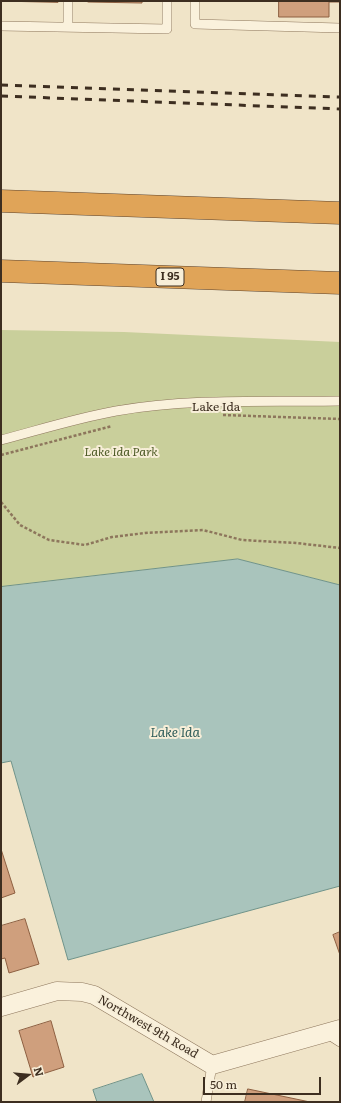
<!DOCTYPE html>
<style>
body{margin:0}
#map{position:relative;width:341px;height:1103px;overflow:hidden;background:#f0e4c8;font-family:Literata,serif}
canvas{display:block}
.frame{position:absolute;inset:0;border:2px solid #3d2e20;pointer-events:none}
.north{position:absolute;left:8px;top:1055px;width:40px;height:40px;-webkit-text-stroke:3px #f7eed8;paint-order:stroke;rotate:74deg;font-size:11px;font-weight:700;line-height:16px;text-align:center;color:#3d2e20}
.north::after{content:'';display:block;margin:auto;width:14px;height:18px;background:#3d2e20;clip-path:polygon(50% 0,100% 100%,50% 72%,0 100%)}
.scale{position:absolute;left:203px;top:1077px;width:118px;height:18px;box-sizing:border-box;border:2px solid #3d2e20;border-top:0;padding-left:5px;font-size:12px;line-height:14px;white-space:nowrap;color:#3d2e20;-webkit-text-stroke:3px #f7eed8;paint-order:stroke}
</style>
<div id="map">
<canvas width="341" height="1103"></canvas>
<div class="frame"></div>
<div class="north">N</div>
<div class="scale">50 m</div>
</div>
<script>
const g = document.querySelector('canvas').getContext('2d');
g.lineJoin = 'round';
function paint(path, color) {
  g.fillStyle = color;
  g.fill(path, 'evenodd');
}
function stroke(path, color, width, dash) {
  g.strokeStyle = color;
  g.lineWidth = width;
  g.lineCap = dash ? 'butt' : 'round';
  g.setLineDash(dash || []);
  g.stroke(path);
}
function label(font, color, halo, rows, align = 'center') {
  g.font = font + ' Literata,serif';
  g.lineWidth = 4;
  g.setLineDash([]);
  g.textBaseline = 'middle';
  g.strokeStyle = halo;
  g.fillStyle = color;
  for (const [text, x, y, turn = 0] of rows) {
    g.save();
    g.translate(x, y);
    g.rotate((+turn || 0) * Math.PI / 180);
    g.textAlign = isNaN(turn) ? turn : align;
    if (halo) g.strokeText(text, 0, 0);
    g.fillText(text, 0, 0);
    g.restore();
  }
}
paint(new Path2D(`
 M 1,330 L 124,332 L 340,342 L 340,585 L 238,559 L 1,587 Z`), '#c9cf9b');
const water = new Path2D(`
 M 238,559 L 340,585 L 340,886 L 68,960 L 11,761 L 1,763 L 1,587 Z
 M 142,1074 L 154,1102 L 97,1102 L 93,1090 Z`);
paint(water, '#a9c4bc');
stroke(water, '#6f938a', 1);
const building = new Path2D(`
 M 1,1 L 58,1 L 58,2 Z
 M 88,1 L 142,1 L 142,3 L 88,2 Z
 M 279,1 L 340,1 L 340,2 L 329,2 L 329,17 L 279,17 Z
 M 1,849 L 15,893 L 1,898 Z
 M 25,919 L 39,964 L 9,973 L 5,958 L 1,959 L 1,926 Z
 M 340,932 L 340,955 L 333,935 Z
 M 51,1021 L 64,1067 L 33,1077 L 19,1031 Z
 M 248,1089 L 310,1102 L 245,1102 Z`);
paint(building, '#cf9f7d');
stroke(building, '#8d5f41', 1);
const service = new Path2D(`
 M 195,1 L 195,24 L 340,28
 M 1,26 L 167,29 L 167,1
 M 68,27 L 68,1
 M 1,440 C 39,430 77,418 116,411 C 189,398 265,402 340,401
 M 326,1033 L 340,1042
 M 206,1102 L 212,1065`);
const minor = new Path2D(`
 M 1,1007 L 57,991 L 82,992 L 94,995 L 212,1065 L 340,1029`);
const motorway = new Path2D(`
 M 1,201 L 340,213
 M 1,271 L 340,283`);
stroke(service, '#8d765c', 10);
stroke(minor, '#8d765c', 19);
stroke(motorway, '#5b4430', 23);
stroke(new Path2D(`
 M 223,415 L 340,419
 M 1,455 L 112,426
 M 1,502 L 20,525 L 49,540 L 85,545 L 112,537 L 145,533 L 203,530 L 242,540 L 296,543 L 340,548`), '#8d765c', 2.5, [3, 2]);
stroke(service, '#faf1dc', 9);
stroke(minor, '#faf1dc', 18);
stroke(motorway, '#e0a458', 22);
stroke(new Path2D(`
 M 1,85 L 340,97
 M 1,96 L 340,109`), '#3d2e20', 3, [7, 7]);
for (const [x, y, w] of [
 [170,277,28]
]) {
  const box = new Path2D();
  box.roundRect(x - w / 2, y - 9, w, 18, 3);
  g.fillStyle = '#f7eed8';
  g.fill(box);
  stroke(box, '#3d2e20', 1);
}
label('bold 11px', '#3d2e20', null, [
 ["I 95",170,277]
]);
label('12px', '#3d2e20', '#f7eed8', [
 ["Lake Ida",216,407],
 ["Northwest 9th Road",148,1027,30]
]);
label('italic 12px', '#4d5a26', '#f7eed8', [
 ["Lake Ida Park",121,452]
]);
label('italic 13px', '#2f5d5a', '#f7eed8', [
 ["Lake Ida",175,733]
]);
</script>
